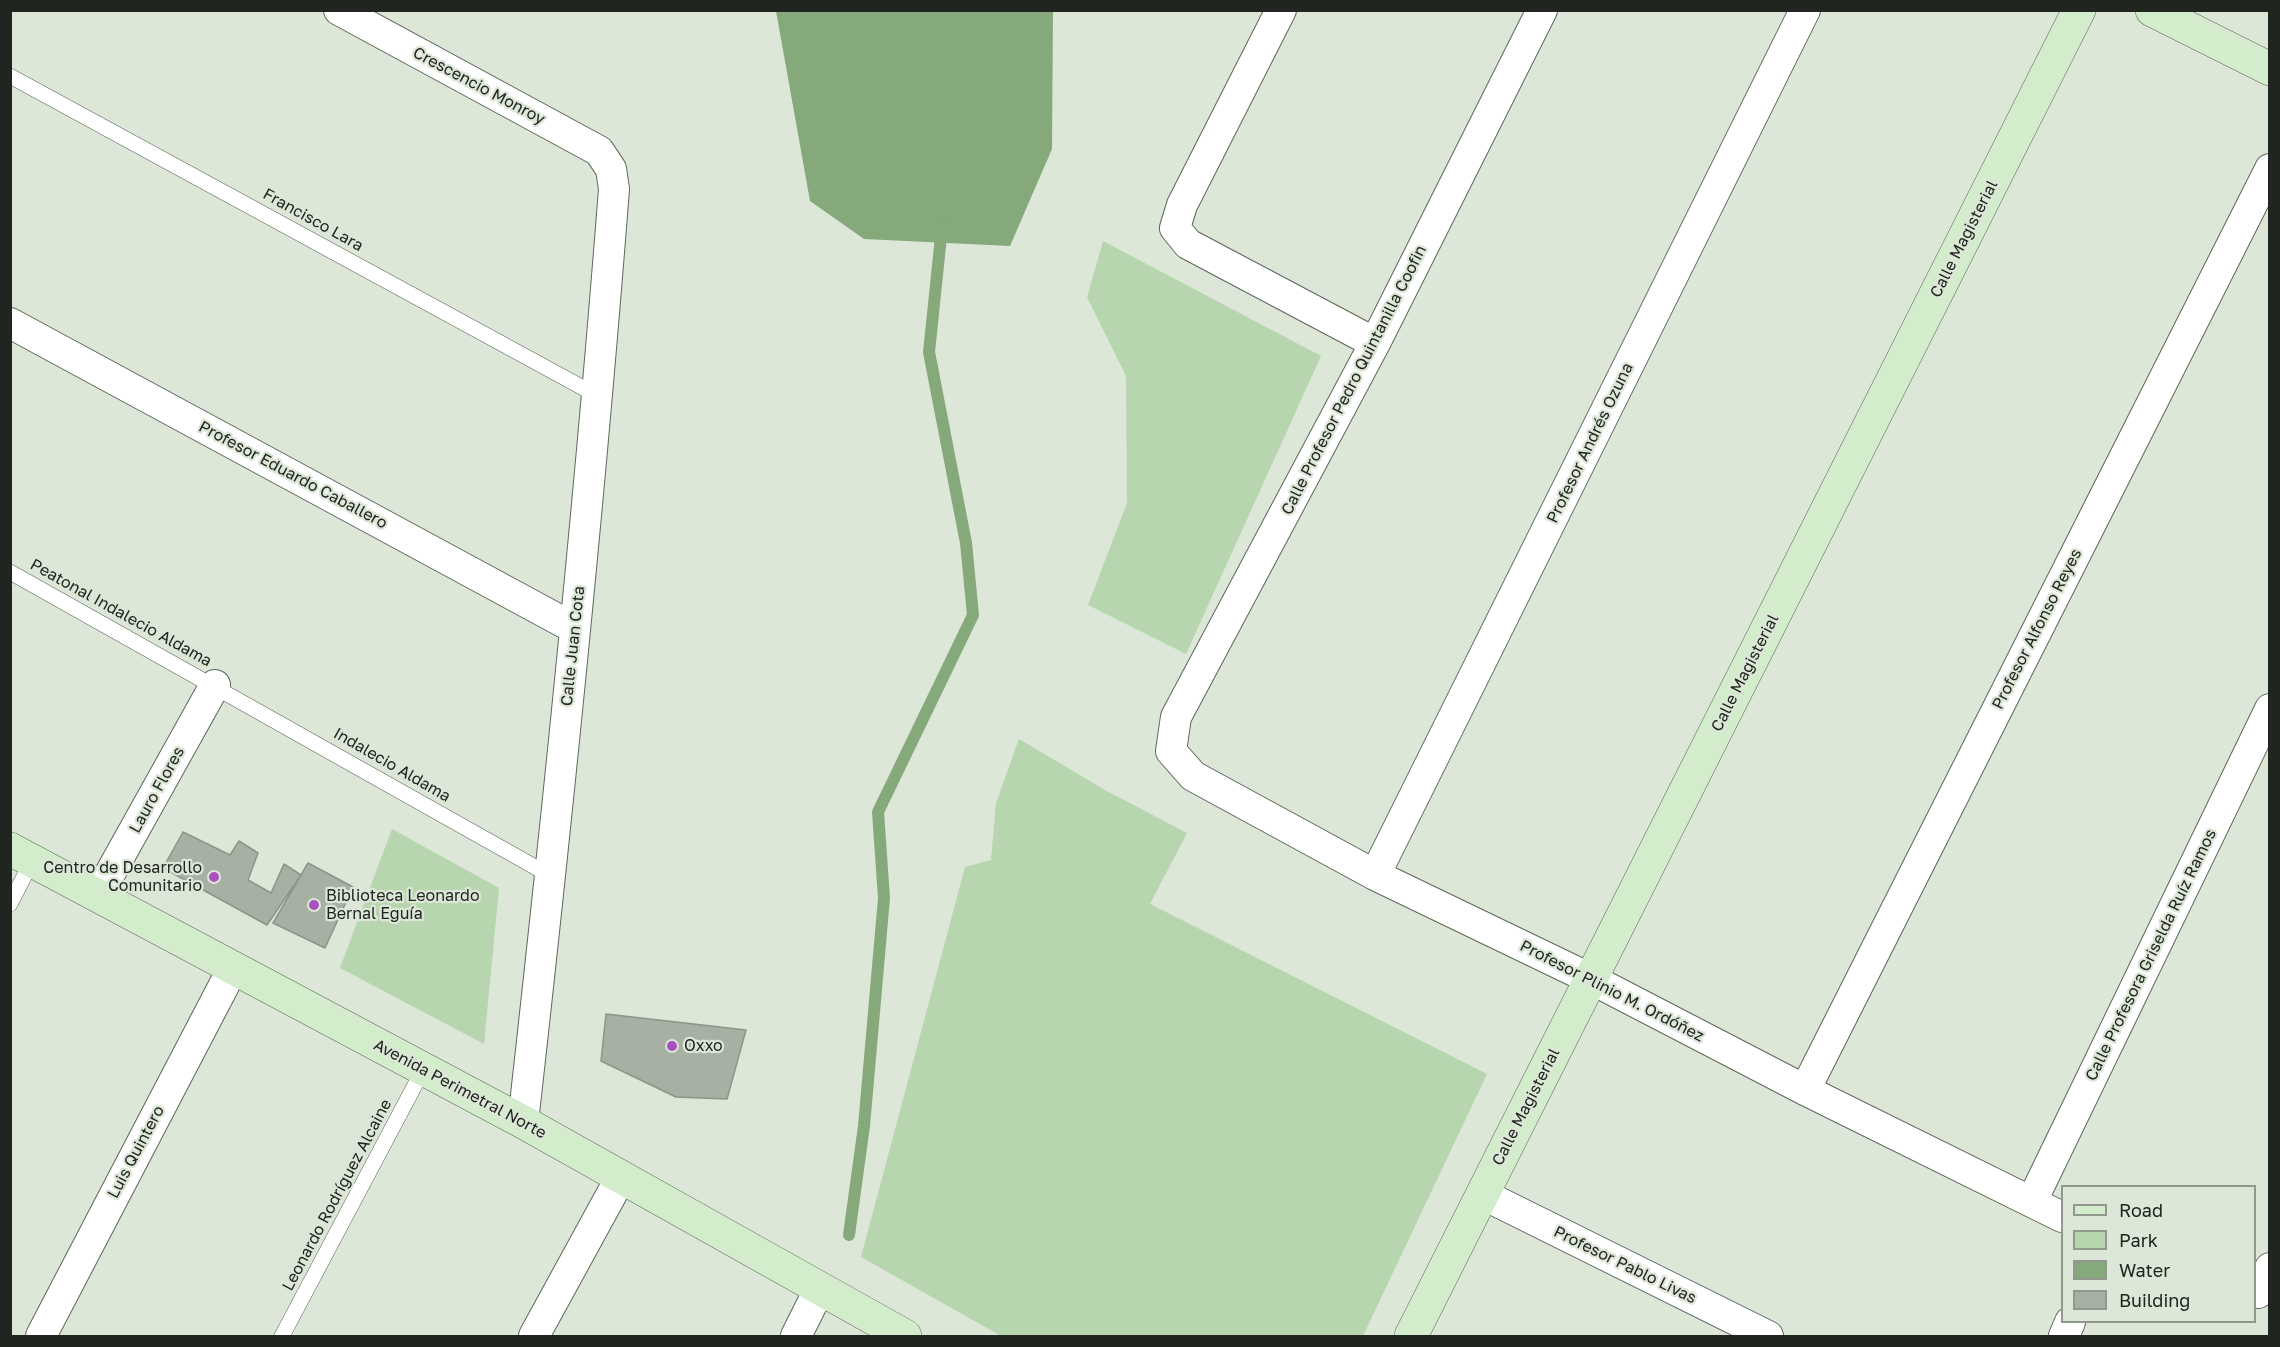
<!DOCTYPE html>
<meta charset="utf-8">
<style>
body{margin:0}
#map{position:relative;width:2280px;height:1347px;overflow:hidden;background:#dce7d8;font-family:"Golos Text",sans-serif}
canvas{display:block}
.frame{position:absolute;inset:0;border:12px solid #20251f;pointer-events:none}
.legend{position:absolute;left:2061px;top:1185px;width:195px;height:138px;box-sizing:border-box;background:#dce7d8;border:2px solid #91998e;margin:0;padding:8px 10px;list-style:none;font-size:18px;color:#20251f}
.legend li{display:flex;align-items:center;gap:12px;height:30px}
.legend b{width:30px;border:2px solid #91998e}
</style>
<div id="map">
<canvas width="2280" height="1347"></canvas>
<div class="frame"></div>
<ul class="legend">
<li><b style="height:8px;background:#d3eccb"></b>Road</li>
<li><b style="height:16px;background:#b7d5ae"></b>Park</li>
<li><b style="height:16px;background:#86a97c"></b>Water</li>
<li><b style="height:16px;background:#a6b1a3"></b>Building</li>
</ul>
</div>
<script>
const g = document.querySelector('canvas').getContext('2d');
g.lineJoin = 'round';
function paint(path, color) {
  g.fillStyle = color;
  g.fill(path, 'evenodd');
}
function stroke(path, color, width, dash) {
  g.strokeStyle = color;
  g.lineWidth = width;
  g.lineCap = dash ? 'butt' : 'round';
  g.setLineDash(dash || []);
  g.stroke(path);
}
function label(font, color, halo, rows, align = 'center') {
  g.font = font + ' "Golos Text",sans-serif';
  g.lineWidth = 4.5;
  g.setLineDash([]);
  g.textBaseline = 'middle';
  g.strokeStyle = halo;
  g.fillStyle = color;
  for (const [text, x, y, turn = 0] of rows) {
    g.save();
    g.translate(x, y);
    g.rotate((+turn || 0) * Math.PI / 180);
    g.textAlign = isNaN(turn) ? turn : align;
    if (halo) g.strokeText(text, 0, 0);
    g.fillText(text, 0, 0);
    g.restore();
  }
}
paint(new Path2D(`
 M 1103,241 L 1321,356 L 1186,654 L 1088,605 L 1127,503 L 1126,376 L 1087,297 Z
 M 1019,739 L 1105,790 L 1187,833 L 1150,904 L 1487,1074 L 1363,1336 L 1001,1336 L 861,1257 L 965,867 L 991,860 L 996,803 Z
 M 392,829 L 499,888 L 484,1044 L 340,968 Z`), '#b7d5ae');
paint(new Path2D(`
 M 776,11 L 1053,11 L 1052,149 L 1010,246 L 864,239 L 810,201 Z`), '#86a97c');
stroke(new Path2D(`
 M 849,1235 L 864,1126 L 884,898 L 878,812 L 973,615 L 966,543 L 929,352 L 942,227`), '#86a97c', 12);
const building = new Path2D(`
 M 183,832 L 230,855 L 239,841 L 258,853 L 248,880 L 271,893 L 284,864 L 301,875 L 267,925 L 163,868 Z
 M 308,863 L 353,887 L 325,948 L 273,923 Z
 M 606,1014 L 746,1030 L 727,1099 L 676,1097 L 601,1061 Z`);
paint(building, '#a6b1a3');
stroke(building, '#8b9588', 1.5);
const lane = new Path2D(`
 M 10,76 L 598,396
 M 10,572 L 551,876
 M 10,904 L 32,861
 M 282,1336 L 423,1070`);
const street = new Path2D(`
 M 339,10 L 599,151 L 611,169 L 614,189 C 590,500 558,811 523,1122
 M 1281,10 L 1182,205 L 1175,228 L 1188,244 L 1375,343
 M 1542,10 L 1375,343 L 1176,717 L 1171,751 L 1193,776 L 1375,875 L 1591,979 L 1805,1090 L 2062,1217
 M 10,323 L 574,628
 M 1375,875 L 1805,10
 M 98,895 L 215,685
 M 1805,1090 L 2270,169
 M 1482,1194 L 1768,1336
 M 2032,1201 L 2270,709
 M 2258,1293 L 2270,1268
 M 41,1336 L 233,968
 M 534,1336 L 621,1177
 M 796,1336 L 819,1290
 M 2064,1336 L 2070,1322`);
const secondary = new Path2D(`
 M 2152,10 L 2270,69
 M 10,849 L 523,1122 L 905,1336
 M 1411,1336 L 2079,10`);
stroke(lane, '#5d675a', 16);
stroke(street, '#5d675a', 32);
stroke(secondary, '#5d675a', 34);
stroke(lane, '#fff', 15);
stroke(street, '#fff', 30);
stroke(secondary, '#d3eccb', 33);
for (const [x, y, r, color] of [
 [214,877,6,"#a851be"],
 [314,905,6,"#a851be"],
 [672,1046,6,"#a851be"]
]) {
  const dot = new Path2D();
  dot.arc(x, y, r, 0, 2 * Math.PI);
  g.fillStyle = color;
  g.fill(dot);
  stroke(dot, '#dce7d8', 2);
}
label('16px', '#20251f', '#dce7d8', [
 ["Crescencio Monroy",479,86,28],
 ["Francisco Lara",313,220,29],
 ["Calle Magisterial",1964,239,-63],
 ["Calle Profesor Pedro Quintanilla Coofin",1354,380,-63],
 ["Profesor Andrés Ozuna",1590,443,-64],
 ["Profesor Eduardo Caballero",293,475,28],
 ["Peatonal Indalecio Aldama",121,613,29],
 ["Profesor Alfonso Reyes",2037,629,-63],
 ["Calle Juan Cota",573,646,-84],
 ["Calle Magisterial",1745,673,-63],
 ["Indalecio Aldama",392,765,30],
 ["Lauro Flores",157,790,-61],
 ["Calle Profesora Griselda Ruíz Ramos",2151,955,-64],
 ["Profesor Plinio M. Ordóñez",1612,991,27],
 ["Avenida Perimetral Norte",460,1089,28],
 ["Calle Magisterial",1526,1107,-63],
 ["Luis Quintero",136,1152,-62],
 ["Leonardo Rodríguez Alcaine",337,1195,-62],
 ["Profesor Pablo Livas",1625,1265,26]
]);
label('16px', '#20251f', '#dce7d8', [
 ["Centro de Desarrollo",202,868,"right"],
 ["Comunitario",202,886,"right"],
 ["Biblioteca Leonardo",326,896],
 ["Bernal Eguía",326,914],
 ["Oxxo",684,1046]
], 'left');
</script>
